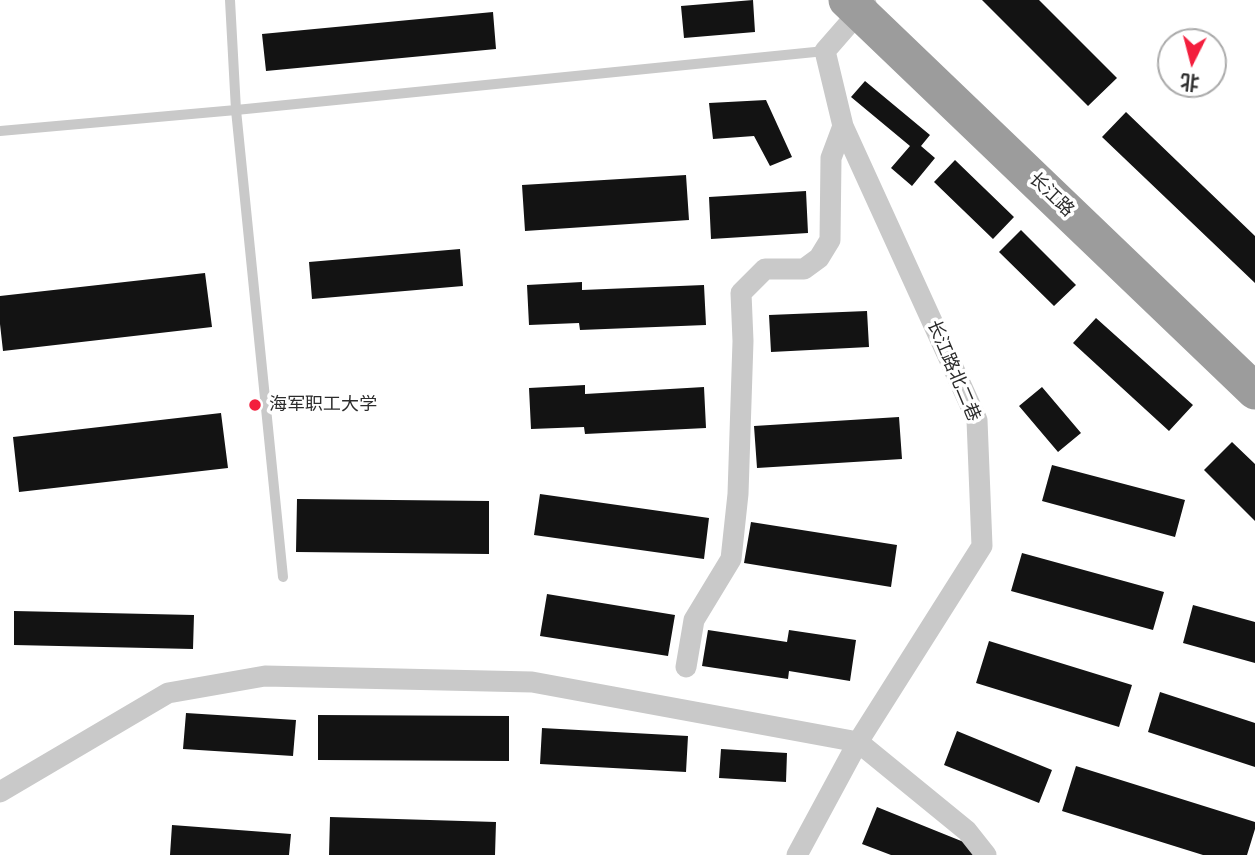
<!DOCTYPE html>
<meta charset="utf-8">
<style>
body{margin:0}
#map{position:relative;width:1255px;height:855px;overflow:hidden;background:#fff;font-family:Signika,"Noto Sans SC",sans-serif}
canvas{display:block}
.north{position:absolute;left:1157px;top:28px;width:70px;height:70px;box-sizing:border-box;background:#fff;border:2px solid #ababab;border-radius:50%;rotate:186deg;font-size:19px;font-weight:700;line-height:28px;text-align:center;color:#2c2c2c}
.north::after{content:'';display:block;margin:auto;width:24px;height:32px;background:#f31e3d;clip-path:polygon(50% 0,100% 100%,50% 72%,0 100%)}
</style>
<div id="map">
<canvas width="1255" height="855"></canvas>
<div class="north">北</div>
</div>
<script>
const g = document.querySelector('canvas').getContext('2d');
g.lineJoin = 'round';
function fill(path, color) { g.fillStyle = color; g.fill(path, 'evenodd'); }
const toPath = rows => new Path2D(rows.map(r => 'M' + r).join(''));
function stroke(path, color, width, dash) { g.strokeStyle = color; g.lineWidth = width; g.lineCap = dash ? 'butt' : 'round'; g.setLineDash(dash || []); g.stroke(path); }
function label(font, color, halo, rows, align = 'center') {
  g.font = font + ' Signika,"Noto Sans SC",sans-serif'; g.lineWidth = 7; g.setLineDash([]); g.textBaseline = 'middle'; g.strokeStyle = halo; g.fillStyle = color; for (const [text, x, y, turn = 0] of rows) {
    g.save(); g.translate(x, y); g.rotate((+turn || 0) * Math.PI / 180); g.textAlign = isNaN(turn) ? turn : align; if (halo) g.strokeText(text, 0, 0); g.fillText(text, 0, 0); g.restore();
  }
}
fill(toPath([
 [753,0,755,32,684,38,681,6],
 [982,0,1039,0,1117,78,1088,106],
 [493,12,496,49,266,71,262,34],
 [865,81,930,135,921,146,935,158,912,186,891,168,910,146,851,97],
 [766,100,792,157,770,166,754,136,713,139,709,103],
 [1126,112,1255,236,1255,283,1102,137],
 [955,160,1014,217,993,239,934,182],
 [686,175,689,220,525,231,522,185],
 [806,191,808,233,711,239,709,197],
 [1021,230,1076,285,1054,306,999,252],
 [460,249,463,286,312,299,309,262],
 [205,273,212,327,3,351,0,324,0,296],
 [582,282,582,290,704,285,706,325,580,330,579,323,529,325,527,285],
 [867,311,869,347,771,352,769,315],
 [1096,318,1193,405,1169,431,1073,343],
 [585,385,585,394,704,387,706,428,585,434,584,427,531,429,529,388],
 [1042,387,1081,433,1058,452,1019,406],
 [221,413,228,468,19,492,13,437],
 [899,417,902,459,757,468,754,426],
 [1232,442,1255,464,1255,521,1204,470],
 [1052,465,1185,500,1175,537,1042,501],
 [540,494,709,518,704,559,534,535],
 [297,499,489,501,489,554,296,552],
 [751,522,897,545,891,587,744,563],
 [1022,553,1164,592,1153,630,1011,591],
 [547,594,675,615,668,656,540,636],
 [1193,605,1255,622,1255,663,1183,643],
 [14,611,194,615,193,649,14,645],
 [708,630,787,642,789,630,856,640,850,681,789,671,788,679,702,666],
 [989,641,1132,685,1119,727,976,683],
 [1160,692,1255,723,1255,767,1148,732],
 [186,713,296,720,293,756,183,749],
 [318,715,509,716,509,761,318,760],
 [542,728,688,736,686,772,540,764],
 [957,731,1052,770,1039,803,944,765],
 [721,749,787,753,786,782,719,778],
 [1076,766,1255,822,1255,829,1247,855,1203,855,1062,811],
 [877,807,986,851,984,855,891,855,862,844],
 [330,817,496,822,495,855,329,855],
 [172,825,291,834,289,855,170,855]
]), '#131313');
stroke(toPath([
 [230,0,236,110,283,577],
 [0,131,236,110,825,51]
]), '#c9c9c9', 10);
stroke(toPath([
 [686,667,694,620,731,559,738,494,743,341,741,293,765,269,804,269,819,258,830,240,831,158,843,126],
 [0,792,168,693,265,676,532,682,858,742,967,831,986,855],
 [797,855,858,742,982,546,977,420,843,126,825,51,866,4]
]), '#c9c9c9', 21);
stroke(toPath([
 [847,0,1255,391]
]), '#9c9c9c', 37);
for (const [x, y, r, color] of [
 [255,405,7,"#f31e3d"]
]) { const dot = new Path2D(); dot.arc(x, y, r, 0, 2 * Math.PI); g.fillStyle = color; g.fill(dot); stroke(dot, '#fff', 2.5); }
label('18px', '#2c2c2c', '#fff', [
 ["长江路",1051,195,44],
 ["长江路北二巷",953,371,67]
]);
label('18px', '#2c2c2c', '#fff', [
 ["海军职工大学",269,405]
], 'left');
</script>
